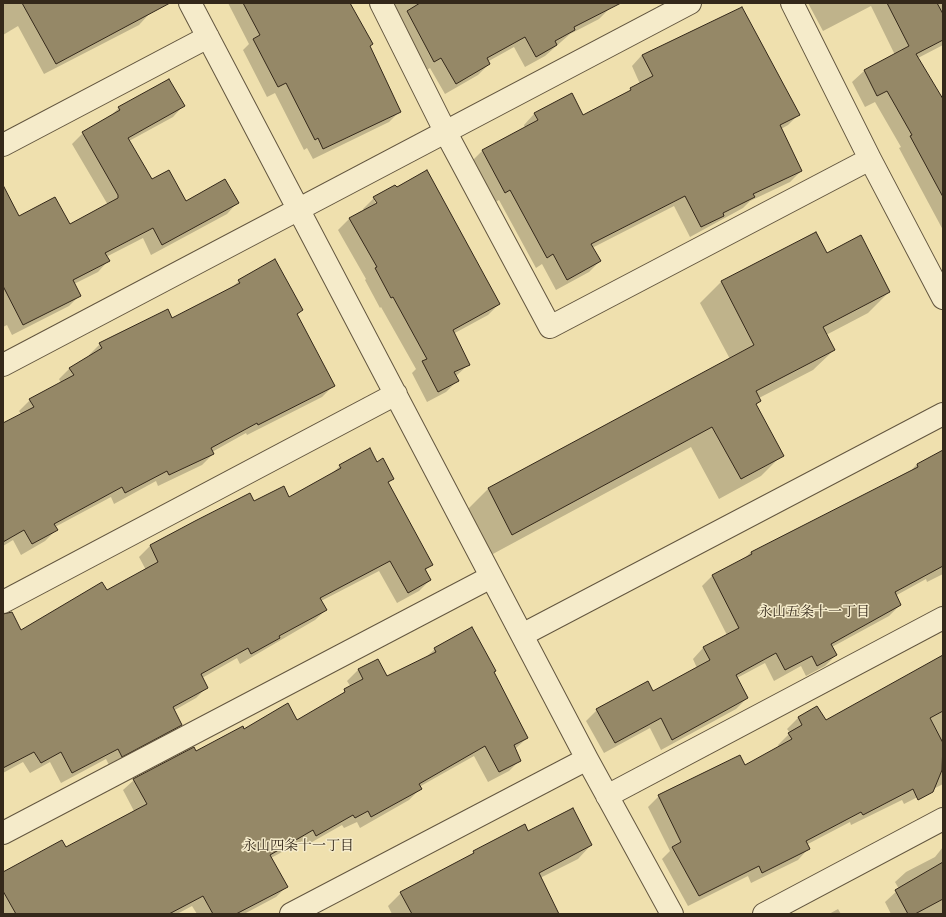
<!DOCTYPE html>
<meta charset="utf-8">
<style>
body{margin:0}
#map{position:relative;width:946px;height:917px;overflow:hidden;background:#efe0ae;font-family:Cardo,serif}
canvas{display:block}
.frame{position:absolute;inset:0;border:4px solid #34281a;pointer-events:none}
</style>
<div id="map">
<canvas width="946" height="917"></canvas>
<div class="frame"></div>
</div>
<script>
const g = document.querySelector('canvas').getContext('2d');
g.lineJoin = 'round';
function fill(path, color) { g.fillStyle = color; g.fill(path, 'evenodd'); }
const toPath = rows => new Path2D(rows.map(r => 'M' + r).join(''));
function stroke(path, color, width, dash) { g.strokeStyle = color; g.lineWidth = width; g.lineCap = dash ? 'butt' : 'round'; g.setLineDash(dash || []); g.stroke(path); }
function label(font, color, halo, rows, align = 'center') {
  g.font = font + ' Cardo,"Noto Serif JP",serif'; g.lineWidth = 3; g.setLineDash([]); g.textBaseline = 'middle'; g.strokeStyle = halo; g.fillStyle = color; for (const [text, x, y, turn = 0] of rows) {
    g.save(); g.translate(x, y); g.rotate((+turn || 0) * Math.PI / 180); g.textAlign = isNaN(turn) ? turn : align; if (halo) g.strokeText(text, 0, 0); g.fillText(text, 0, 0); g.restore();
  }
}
fill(toPath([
 [3,3,144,3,150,13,139,25,44,74,18,26,3,35],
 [228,3,349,3,400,111,389,122,313,159,307,148,304,150,275,93,267,97,243,50,249,44],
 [387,3,608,3,610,8,599,19,570,34,545,56,525,67,514,47,487,62,489,64,478,75,445,94,430,68,423,72],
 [808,3,943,3,943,45,918,58,943,101,943,230,899,148,901,147,875,102,865,107,852,82,864,71,895,55,871,6,823,31],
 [642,55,799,114,788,125,781,129,801,171,790,182,750,201,743,208,690,237,674,206,592,248,600,261,589,272,556,290,542,264,536,268,499,200,494,203,471,162,482,151,525,128,524,125,534,114,571,94,583,116,625,94,640,84,632,66],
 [183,106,173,117,129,141,152,180,185,202,237,203,227,214,151,255,143,238,106,257,108,261,98,272,74,284,80,295,69,306,12,335,7,325,3,327,3,187,19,218,69,225,108,205,72,144,83,133,109,117,119,108],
 [374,198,499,304,488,315,453,334,469,364,455,377,457,381,446,392,427,402,412,373,416,369,381,307,380,308,365,280,366,279,338,230,349,219,364,211,363,209],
 [374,200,376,200,378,208],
 [816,233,827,254,889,292,868,313,826,335,834,350,813,370,759,398,760,401,755,405,782,455,761,476,719,499,691,447,491,555,467,510,488,489,730,359,700,303,721,282],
 [239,281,302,310,296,316,333,386,322,397,247,435,246,433,212,452,213,454,202,465,158,486,156,481,114,504,111,497,55,527,56,530,45,541,21,555,13,540,3,546,3,424,21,414,19,411,30,400,61,383,59,379,70,368,90,357,89,355,100,344,172,319,231,288],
 [943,451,943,574,927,582,926,579,895,596,900,605,889,616,832,647,836,655,825,666,806,676,801,666,774,681,765,663,737,678,747,698,736,709,661,750,650,728,604,753,586,721,597,710,653,693,697,668,693,659,703,648,727,635,702,586,712,576,745,558,751,552,909,473,917,464],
 [377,463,393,478,388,484,431,564,425,571,430,580,419,591,397,603,379,571,321,601,326,610,315,620,240,664,237,658,202,678,207,687,196,698,173,711,181,725,170,736,110,767,106,759,61,783,50,762,30,773,23,762,3,773,3,625,20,631,106,592,146,570,139,557,150,546,250,495,254,502,289,498,329,476,340,466],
 [435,649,493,672,527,738,515,749,520,760,509,771,488,782,474,756,419,787,420,789,409,800,360,828,357,822,344,828,342,825,305,846,302,841,271,858,287,886,276,897,244,914,197,914,192,906,177,914,3,914,3,873,65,849,134,811,123,790,134,780,244,730,296,721,336,698,351,687,347,681,358,670,377,660,387,677,425,658],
 [943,657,943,784,904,804,902,800,851,825,850,822,806,845,808,849,798,860,751,883,748,876,688,906,662,859,670,851,648,807,659,796,744,766,779,747,778,745,790,733,787,729,798,718,817,707,825,722],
 [525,826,528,832,591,845,578,859,540,878,558,914,392,914,388,906,401,893],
 [943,847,943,914,891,914,885,902,899,889,895,882,906,872,935,857],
 [838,909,841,914,829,914]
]), '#0003');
const building = toPath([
 [22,3,170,3,56,64,22,3],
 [243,3,350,3,373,44,370,46,401,112,323,149,318,138,315,140,286,83,278,87,253,39,260,35,243,3],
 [420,3,621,3,574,27,575,30,555,41,557,45,536,57,525,37,487,58,490,64,456,84,441,58,434,62,407,11,420,3],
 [887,3,937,3,943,14,943,40,916,54,943,99,943,197,910,136,912,135,887,91,877,96,864,70,909,46,887,3],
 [742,7,800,115,780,125,802,171,753,194,755,197,723,213,724,216,701,227,685,196,591,244,601,261,567,280,553,254,547,258,510,190,505,193,482,150,538,120,534,113,572,93,583,115,631,90,630,88,653,76,642,55,742,7],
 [169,79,185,106,128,138,152,179,169,170,186,201,225,179,239,203,162,245,153,228,105,253,110,261,73,280,81,296,23,325,3,286,3,185,19,216,55,197,70,224,118,198,118,195,82,132,120,110,118,107,169,79],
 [427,170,500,304,453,330,470,365,454,372,459,381,438,392,422,361,427,359,393,297,391,298,375,268,377,267,349,218,377,203,373,197,395,185,397,187,427,170],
 [816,232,827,253,861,235,890,292,823,327,835,350,756,391,761,401,756,404,784,456,741,479,712,427,512,535,488,488,754,345,721,281,816,232],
 [275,259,303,310,297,314,335,386,258,425,257,423,211,448,214,454,169,475,167,471,125,493,122,487,54,524,58,530,32,544,24,530,3,542,3,423,34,407,29,399,74,375,69,368,102,348,99,343,168,309,172,318,240,283,238,280,275,259],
 [370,448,377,462,383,458,394,479,388,482,433,565,425,569,431,580,408,593,390,561,320,598,327,610,279,636,280,638,251,654,248,648,201,674,208,688,173,707,182,725,122,757,118,749,72,773,61,752,41,763,34,752,3,768,3,614,12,612,21,630,102,582,107,590,158,562,150,545,195,521,250,493,254,501,284,486,289,497,341,468,339,465,370,448],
 [943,450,943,566,895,592,901,605,831,644,837,655,817,666,812,656,785,670,776,653,736,675,748,698,672,740,661,718,615,743,596,709,648,681,653,691,710,660,703,647,739,628,712,575,752,554,751,552,918,467,917,464,943,450],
 [472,627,496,671,494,672,528,738,514,745,521,761,499,772,485,746,419,784,422,789,371,817,368,811,355,818,353,815,316,836,313,830,270,855,288,887,236,914,213,914,203,896,169,914,16,914,3,891,3,872,62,840,66,847,147,804,133,779,194,747,196,751,243,726,244,729,288,703,297,720,345,692,344,689,363,679,358,669,378,659,387,676,436,652,434,648,472,627],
 [943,655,943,711,930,718,943,743,942,770,933,792,918,800,913,789,863,815,861,812,806,841,810,849,762,873,759,866,699,896,672,847,681,842,658,795,740,755,745,765,792,739,788,733,802,725,798,717,817,706,826,720,943,655],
 [573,808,592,845,539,873,559,914,412,914,400,892,474,853,473,851,525,824,528,831,573,808],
 [943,862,943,899,915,914,908,914,895,890,943,862]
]);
fill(building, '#958867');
stroke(building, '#34281a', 1);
const minor = toPath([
 [190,3,587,759,672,914],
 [381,3,445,131,550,327,870,159],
 [792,3,870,159,943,298],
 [3,145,208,37],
 [3,365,690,3],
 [3,602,396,394],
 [522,635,943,414],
 [607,796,943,618],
 [3,833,491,577],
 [291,914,587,759],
 [764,914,943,819]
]);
stroke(minor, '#63563f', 24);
stroke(minor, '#f5ebca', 22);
label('14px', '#34281a', '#f5ebca', [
 ["永山五条十一丁目",814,613],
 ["永山四条十一丁目",298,847]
]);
</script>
